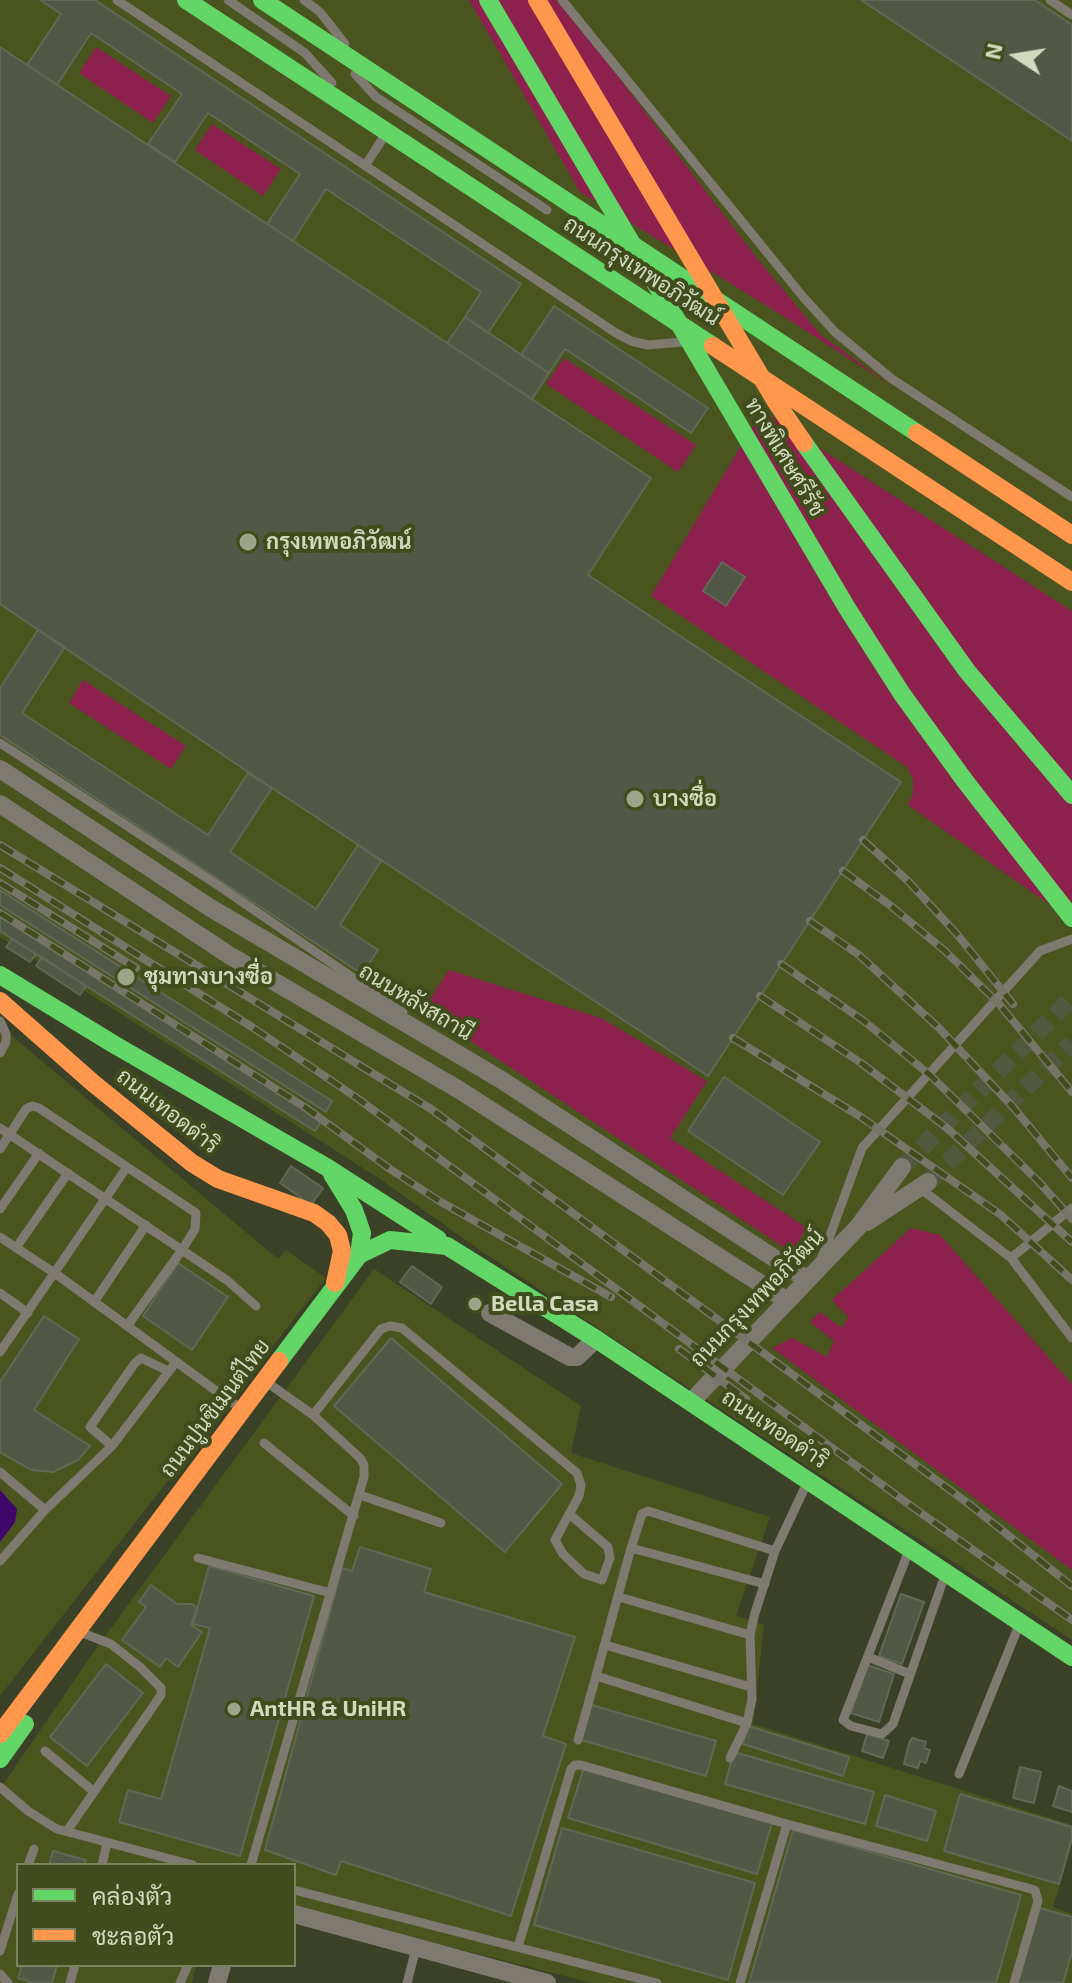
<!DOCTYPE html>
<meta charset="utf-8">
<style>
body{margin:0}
#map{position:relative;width:1072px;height:1983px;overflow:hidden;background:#3b4127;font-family:"Exo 2",Sarabun,sans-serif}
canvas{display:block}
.legend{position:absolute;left:16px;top:1863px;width:280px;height:104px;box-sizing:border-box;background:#414c1c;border:2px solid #7b845d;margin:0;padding:10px 14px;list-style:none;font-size:24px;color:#d1d9bf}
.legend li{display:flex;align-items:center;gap:16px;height:40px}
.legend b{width:40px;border:2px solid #7b845d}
.north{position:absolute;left:976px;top:16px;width:80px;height:80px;-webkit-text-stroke:6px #414c1c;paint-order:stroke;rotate:282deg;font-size:22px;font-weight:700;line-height:32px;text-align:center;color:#d1d9bf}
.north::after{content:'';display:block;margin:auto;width:28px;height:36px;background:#d1d9bf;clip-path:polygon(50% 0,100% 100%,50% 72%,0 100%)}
</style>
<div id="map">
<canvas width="1072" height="1983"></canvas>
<ul class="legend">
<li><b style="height:10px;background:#63d668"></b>คล่องตัว</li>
<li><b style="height:10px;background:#ff974d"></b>ชะลอตัว</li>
</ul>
<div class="north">N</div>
</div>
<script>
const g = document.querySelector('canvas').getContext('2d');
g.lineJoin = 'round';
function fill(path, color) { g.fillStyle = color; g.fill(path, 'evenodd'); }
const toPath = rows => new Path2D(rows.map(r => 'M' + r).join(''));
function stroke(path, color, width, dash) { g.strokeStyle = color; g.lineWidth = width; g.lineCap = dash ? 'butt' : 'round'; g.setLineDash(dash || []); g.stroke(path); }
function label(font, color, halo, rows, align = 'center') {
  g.font = font + ' "Exo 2",Sarabun,sans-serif'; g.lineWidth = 8; g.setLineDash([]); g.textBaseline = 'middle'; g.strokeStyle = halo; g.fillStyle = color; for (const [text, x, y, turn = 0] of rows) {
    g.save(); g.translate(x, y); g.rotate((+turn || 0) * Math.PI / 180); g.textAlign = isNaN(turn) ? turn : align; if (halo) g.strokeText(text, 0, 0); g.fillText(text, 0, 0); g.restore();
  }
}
fill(toPath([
 [0,0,1072,0,1072,1640,481,1251,377,1177,0,937],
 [0,1026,278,1259,286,1250,326,1278,0,1696],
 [374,1269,581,1406,571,1453,770,1517,736,1616,764,1625,753,1724,1072,1825,1072,1844,1053,1907,1072,1914,1072,1983,592,1983,294,1907,294,1865,18,1865,18,1965,196,1965,192,1983,0,1983,0,1789,97,1647]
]), '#49541f');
fill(toPath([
 [469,0,556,0,606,61,760,262,821,335,890,385,767,306,580,192],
 [96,47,171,96,153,123,79,73],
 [212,124,281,169,263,196,195,150],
 [564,358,696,445,678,472,546,384],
 [762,411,1072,611,1072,908,1059,911,908,805,913,793,913,779,907,767,651,596],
 [83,680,186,746,171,769,69,703],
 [449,970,601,1018,707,1081,670,1138,807,1228,791,1252,423,1010],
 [911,1228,940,1235,1072,1384,1072,1570,772,1348,792,1338,827,1357,834,1341,810,1322,820,1312,842,1328,848,1317,832,1300]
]), '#8c214d');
fill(toPath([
 [0,1490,17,1509,15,1522,0,1542]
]), '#3f066c');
const building = toPath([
 [40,0,95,0,521,284,488,333,465,317,481,292,326,189,293,241,267,224,300,174,208,113,175,162,148,144,182,94,91,33,57,85,27,65,61,14,40,0],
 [861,0,1035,0,1072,25,1072,141,861,0],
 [0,47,651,478,588,575,901,782,708,1076,260,780,0,604,0,47],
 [554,306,708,408,691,433,565,349,549,373,521,355,554,306],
 [465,317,549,373,532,399,447,343,465,317],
 [722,562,745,577,726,606,703,591,722,562],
 [38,630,65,647,22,713,208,835,248,773,272,788,230,852,316,909,358,845,381,861,340,925,378,950,362,974,0,735,0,688,38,630],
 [0,890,332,1101,326,1112,0,905,0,890],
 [0,916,322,1120,315,1131,294,1118,0,931,0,916],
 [12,939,36,954,30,962,6,947,12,939],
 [42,957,86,986,80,995,36,966,42,957],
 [724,1077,820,1142,783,1195,688,1131,724,1077],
 [291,1166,323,1188,311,1205,280,1183,291,1166],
 [178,1263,228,1297,192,1350,143,1316,178,1263],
 [412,1266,442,1287,431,1304,400,1282,412,1266],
 [44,1316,79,1339,34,1410,90,1446,78,1460,53,1472,31,1470,0,1452,0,1382,44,1316],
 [391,1338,562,1484,505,1552,334,1406,391,1338],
 [360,1547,431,1569,424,1592,575,1637,543,1736,566,1744,511,1916,341,1861,336,1875,265,1850,342,1568,352,1571,360,1547],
 [209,1566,314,1596,240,1856,119,1822,128,1790,161,1799,210,1628,193,1624,209,1566],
 [151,1585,177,1604,192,1604,197,1608,191,1625,202,1632,178,1667,166,1658,160,1667,122,1640,146,1607,139,1602,151,1585],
 [901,1594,924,1602,902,1664,879,1656,901,1594],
 [106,1664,143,1693,87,1766,50,1737,106,1664],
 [867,1665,894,1674,879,1722,851,1713,867,1665],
 [588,1704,716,1741,706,1776,578,1739,588,1704],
 [748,1726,849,1757,843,1776,743,1744,748,1726],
 [867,1734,889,1741,883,1758,862,1751,867,1734],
 [912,1738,926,1742,924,1748,930,1750,926,1763,920,1761,918,1768,904,1764,909,1743,912,1738],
 [734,1752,874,1792,865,1824,725,1784,734,1752],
 [584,1767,772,1823,757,1874,568,1818,584,1767],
 [1020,1767,1041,1772,1034,1803,1013,1798,1020,1767],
 [1059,1786,1072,1791,1072,1812,1053,1806,1059,1786],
 [960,1794,1072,1827,1072,1838,1059,1884,944,1851,960,1794],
 [885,1795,936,1811,927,1841,876,1826,885,1795],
 [562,1828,755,1883,728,1980,534,1925,562,1828],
 [793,1830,1021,1895,996,1983,749,1983,793,1830],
 [53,1851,86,1860,85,1865,49,1865,53,1851],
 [1036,1907,1072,1917,1072,1952,1063,1983,1014,1983,1036,1907],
 [22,1965,57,1965,52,1983,34,1983,18,1978,22,1965]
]);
fill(building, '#515946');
stroke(building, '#606955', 2);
stroke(toPath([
 [902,1167,1072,998],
 [928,1182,1072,1043]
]), '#52583e', 18, [18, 9]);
stroke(toPath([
 [117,0,616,333,631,341,648,345,682,342],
 [228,0,305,53,332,83],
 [304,0,320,12,345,44],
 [562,0,804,298,835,332,892,379,1072,497],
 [1050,0,1072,15],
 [355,74,376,97,547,210],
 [365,166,385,135],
 [0,743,219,886,403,1012],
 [0,1021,6,1034,6,1042,0,1053],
 [0,1128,228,1281,256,1306],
 [0,1149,26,1109,32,1106,39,1108,196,1213,195,1229,182,1250,127,1326],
 [921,1189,1011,1258,1072,1338],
 [0,1209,39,1153],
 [0,1237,56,1274,241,1409],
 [16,1248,68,1173],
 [1011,1258,1072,1208],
 [821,1260,862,1148,1040,951,1072,939],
 [0,1293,28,1313],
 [94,1302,146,1225],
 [0,1352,127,1167],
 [313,1415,381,1329,390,1326,402,1328,577,1473,581,1485,579,1496,555,1540,563,1554,584,1574,602,1580,610,1558,608,1547,569,1514],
 [264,1443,354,1516],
 [112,1446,90,1427,135,1363,141,1358,168,1371],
 [0,1472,45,1510],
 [360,1495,441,1523],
 [631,1548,765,1584],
 [908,1553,843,1720,851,1726,882,1734,893,1724,945,1575],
 [198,1558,331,1593],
 [0,1561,45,1510,112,1446,176,1362],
 [619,1597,750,1635],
 [605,1645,751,1687],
 [868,1657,910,1674],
 [747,1723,596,1676,631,1548,642,1514,648,1511,775,1551],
 [578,1740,596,1676],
 [45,1751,93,1791],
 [730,1758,747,1723,752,1699,750,1635,755,1613,775,1551,807,1483],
 [959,1774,1019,1625],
 [0,1787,28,1811,57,1829,193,1865],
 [67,1831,161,1695,161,1688,140,1667,111,1644,85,1634],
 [28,1865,34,1849],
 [102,1865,107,1843],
 [251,1865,364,1477,364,1465,360,1458,313,1415,268,1383],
 [294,1890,657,1983],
 [518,1947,571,1769,575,1765,581,1765,787,1824,1035,1890,1038,1901,1014,1983],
 [0,1951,18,1894],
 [0,1974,8,1983],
 [70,1983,75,1965],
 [180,1983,188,1965],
 [407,1983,416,1948],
 [740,1983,787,1824]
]), '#7f7a71', 9);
stroke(toPath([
 [0,769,209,907,500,1079,806,1279],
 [0,804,229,955,461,1091,786,1300],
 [867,1222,928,1182],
 [490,1313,570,1357,577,1357,596,1339],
 [691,1402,858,1227,902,1167],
 [294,1914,547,1983],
 [217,1983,222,1965]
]), '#7f7a71', 18);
stroke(toPath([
 [186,0,713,346],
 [262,0,917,433],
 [0,975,115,1045,328,1168,438,1239],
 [332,1174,354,1210,362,1233,359,1255],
 [279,1361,359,1255,390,1240,447,1246,596,1339,1072,1657],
 [0,1759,25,1724]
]), '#63d668', 18);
stroke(toPath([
 [713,346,1072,582],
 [917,433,1072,535],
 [0,1001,93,1083,192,1163,218,1179,314,1213,328,1223,338,1235,342,1251,335,1283],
 [0,1734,279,1361]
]), '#ff974d', 18);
const rail = toPath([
 [863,840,908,881,956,933,1013,1004],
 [0,845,431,1109,969,1504,1072,1586],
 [0,868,252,1027,357,1098,911,1506,1072,1620],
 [843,871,891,906,945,951,999,1004,1072,1092],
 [0,883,136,968],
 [0,913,306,1108,390,1169,441,1202,611,1297],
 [810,921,859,955,939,1028,1013,1107,1072,1178],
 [781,964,864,1021,930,1075,1039,1182,1072,1219],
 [760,996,861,1063,947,1128,1072,1242],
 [733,1038,861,1117,1001,1215,1072,1280],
 [679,1349,746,1399]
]);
stroke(rail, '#767568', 8);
stroke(rail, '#414c1c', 5, [15]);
stroke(toPath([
 [488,0,847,608,902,694,965,781,1072,918],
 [804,443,967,671,1072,795]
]), '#63d668', 18);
stroke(toPath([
 [537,0,776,402,804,443]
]), '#ff974d', 18);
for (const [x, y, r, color] of [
 [248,542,10,"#9ca48a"],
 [635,799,10,"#9ca48a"],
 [126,977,10,"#9ca48a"],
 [475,1304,8,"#9ca48a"],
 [234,1709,8,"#9ca48a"]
]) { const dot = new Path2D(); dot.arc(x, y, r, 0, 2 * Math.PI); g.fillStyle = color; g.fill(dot); stroke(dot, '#414c1c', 3); }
label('22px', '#d1d9bf', '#414c1c', [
 ["ถนนกรุงเทพอภิวัฒน์",642,271,33],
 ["ทางพิเศษศรีรัช",785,457,59],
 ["ถนนหลังสถานี",416,1002,31],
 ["ถนนเทอดดำริ",168,1111,38],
 ["ถนนกรุงเทพอภิวัฒน์",757,1298,-46],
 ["ถนนปูนซิเมนต์ไทย",215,1408,-53],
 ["ถนนเทอดดำริ",775,1429,34]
]);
label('bold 22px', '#d1d9bf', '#414c1c', [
 ["กรุงเทพอภิวัฒน์",266,542],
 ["บางซื่อ",653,799],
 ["ชุมทางบางซื่อ",144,977],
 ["Bella Casa",491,1304],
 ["AntHR & UniHR",250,1709]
], 'left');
</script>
